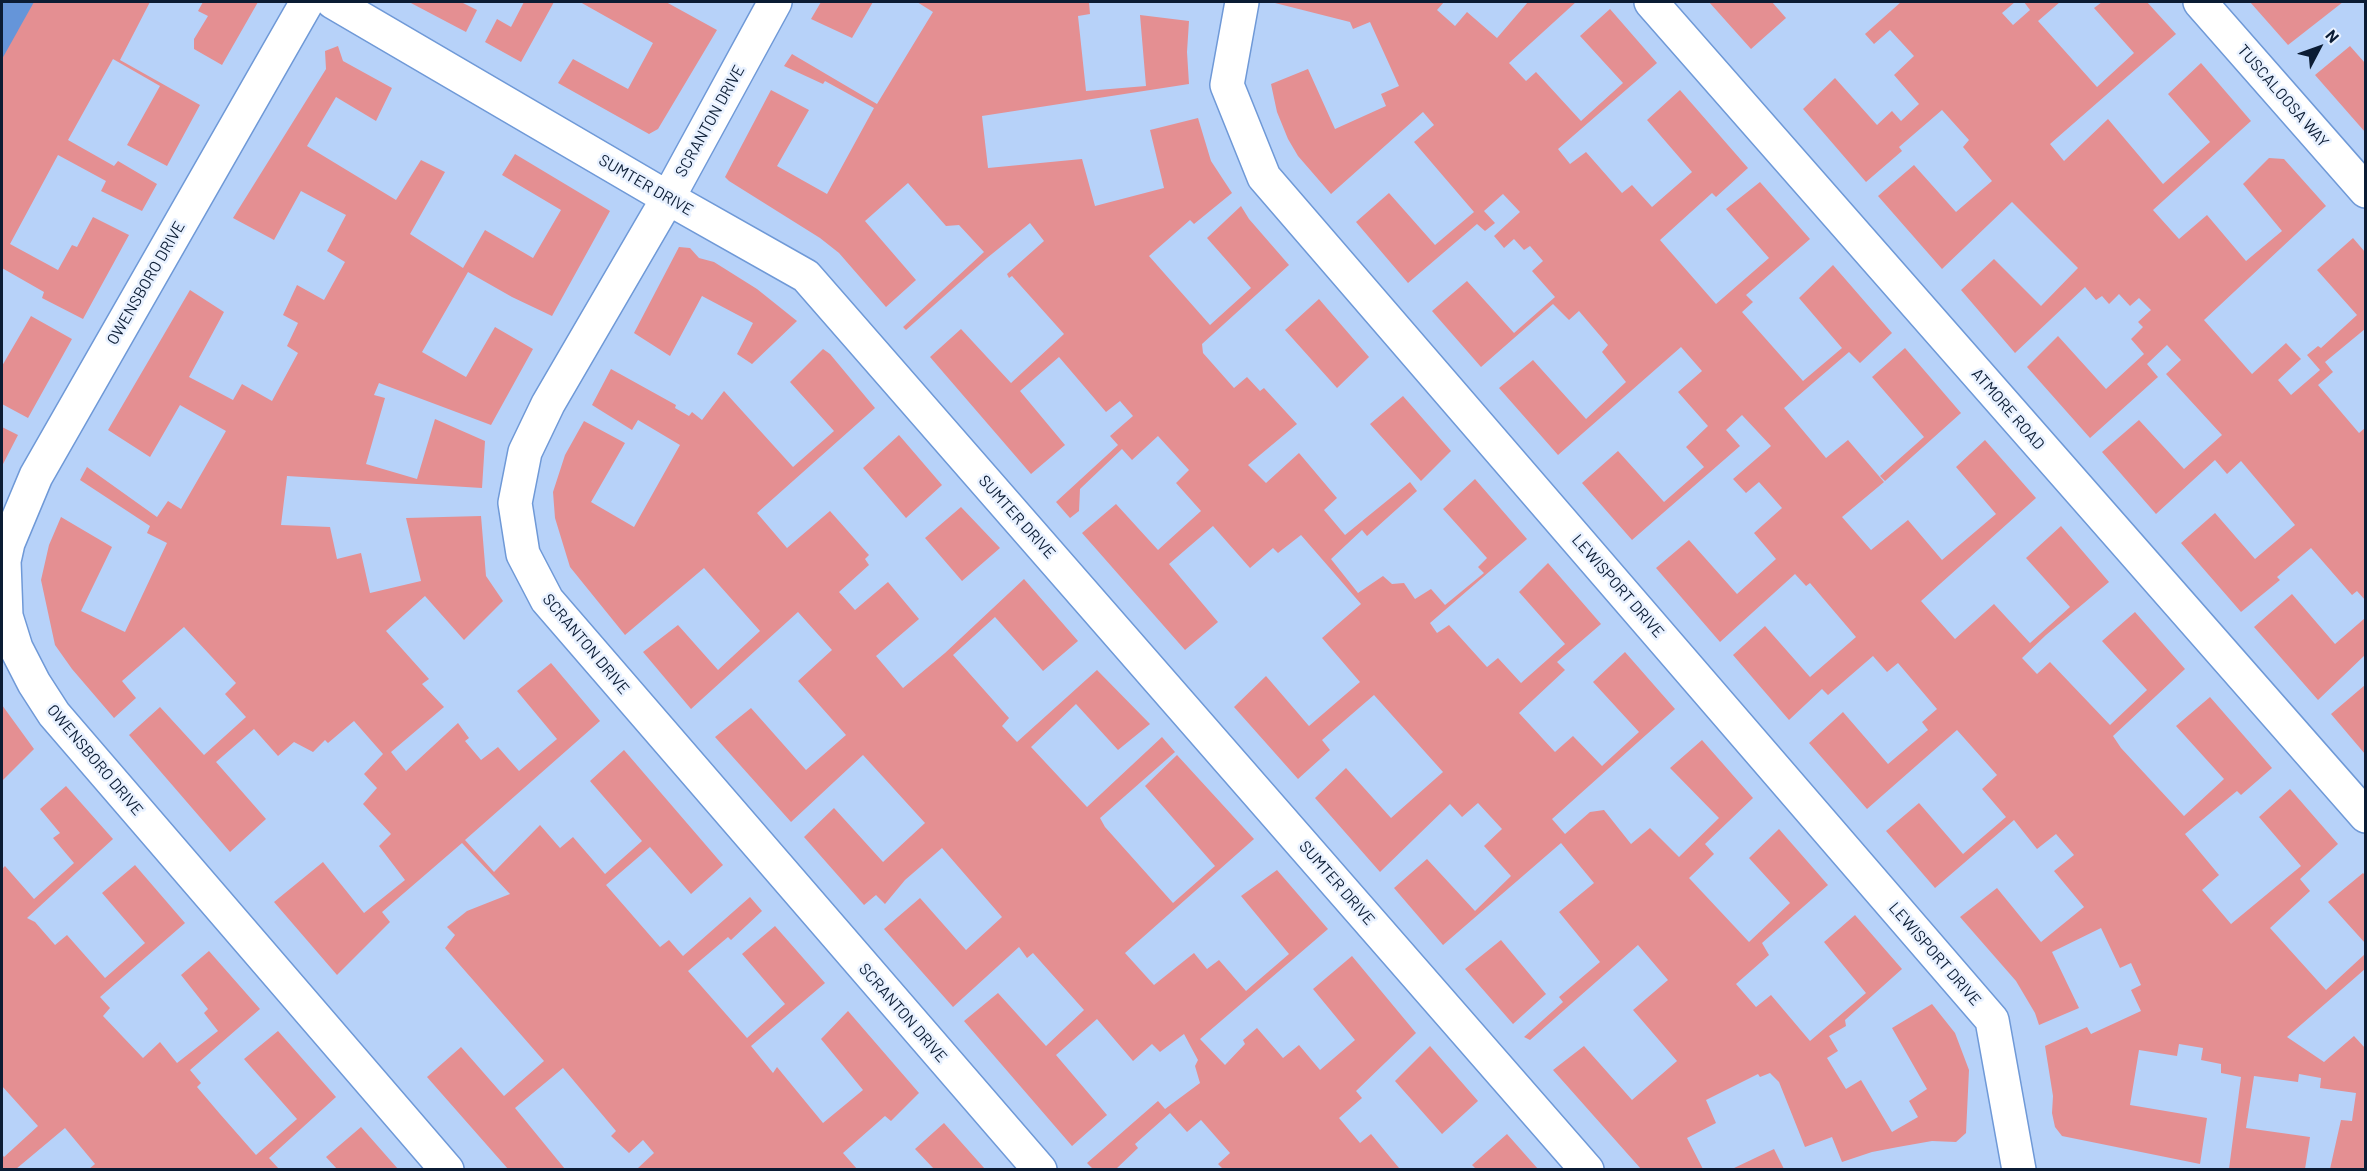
<!DOCTYPE html>
<style>
body{margin:0}
#map{position:relative;width:2367px;height:1171px;overflow:hidden;background:#b7d2f9;font-family:Barlow,sans-serif}
canvas{display:block}
.frame{position:absolute;inset:0;border:3px solid #0b1c34;pointer-events:none}
.north{position:absolute;left:2289px;top:18px;width:60px;height:60px;-webkit-text-stroke:4px #e8f1ff;paint-order:stroke;rotate:49deg;font-size:16px;font-weight:700;line-height:24px;text-align:center;color:#0b1c34}
.north::after{content:'';display:block;margin:auto;width:21px;height:27px;background:#0b1c34;clip-path:polygon(50% 0,100% 100%,50% 72%,0 100%)}
</style>
<div id="map">
<canvas width="2367" height="1171"></canvas>
<div class="frame"></div>
<div class="north">N</div>
</div>
<script>
const g = document.querySelector('canvas').getContext('2d');
g.lineJoin = 'round';
function fill(path, color) { g.fillStyle = color; g.fill(path, 'evenodd'); }
const toPath = rows => new Path2D(rows.map(r => 'M' + r).join(''));
function stroke(path, color, width, dash) { g.strokeStyle = color; g.lineWidth = width; g.lineCap = dash ? 'butt' : 'round'; g.setLineDash(dash || []); g.stroke(path); }
function label(font, color, halo, rows, align = 'center') {
  g.font = font + ' Barlow,sans-serif'; g.lineWidth = 5; g.setLineDash([]); g.textBaseline = 'middle'; g.strokeStyle = halo; g.fillStyle = color; for (const [text, x, y, turn = 0] of rows) {
    g.save(); g.translate(x, y); g.rotate((+turn || 0) * Math.PI / 180); g.textAlign = isNaN(turn) ? turn : align; if (halo) g.strokeText(text, 0, 0); g.fillText(text, 0, 0); g.restore();
  }
}
fill(toPath([
 [2,2,150,2,120,60,200,105,167,166,127,145,160,86,113,59,68,140,114,166,118,161,157,184,142,211,101,191,106,181,58,155,10,244,58,270,72,245,77,247,93,217,129,235,83,319,42,298,44,292,2,268],
 [203,2,258,2,222,65,194,49,194,39,208,16,198,11],
 [409,2,461,2,477,10,466,32],
 [524,2,554,2,521,62,485,42,497,19,511,27],
 [580,2,666,2,717,30,658,129,649,134,558,83,573,59,628,89,653,43],
 [821,2,873,2,852,38,811,19],
 [917,2,1089,2,1090,14,1078,16,1086,91,1146,86,1140,15,1189,21,1187,52,1189,84,982,116,988,168,1082,159,1095,206,1164,188,1150,130,1198,118,1211,161,1232,193,1194,224,1190,220,1149,256,1210,325,1251,288,1207,238,1241,206,1249,219,1289,265,1202,344,1203,353,1234,388,1247,377,1260,391,1264,388,1297,424,1248,465,1266,483,1299,453,1337,498,1324,510,1345,535,1410,482,1417,491,1367,536,1362,530,1331,559,1358,593,1383,576,1392,584,1404,583,1415,599,1431,589,1445,605,1484,573,1478,567,1487,558,1443,509,1475,479,1527,539,1430,623,1437,633,1449,625,1487,667,1498,658,1521,683,1565,644,1519,592,1548,563,1601,624,1557,662,1565,670,1519,713,1555,752,1573,736,1602,766,1639,732,1593,682,1625,652,1675,709,1552,819,1565,834,1590,812,1604,810,1631,844,1650,828,1679,857,1719,818,1670,768,1702,740,1753,798,1705,844,1714,854,1689,878,1749,942,1790,903,1749,858,1779,829,1828,885,1762,943,1769,955,1736,984,1756,1007,1771,995,1810,1041,1866,993,1824,942,1855,915,1902,969,1845,1020,1846,1026,1829,1036,1838,1051,1827,1058,1846,1089,1861,1080,1892,1132,1918,1117,1909,1101,1927,1089,1892,1028,1932,1004,1955,1033,1969,1070,1966,1133,1956,1142,1932,1141,1898,1147,1872,1152,1842,1162,1832,1137,1805,1147,1779,1082,1770,1073,1760,1077,1758,1074,1706,1100,1716,1123,1687,1138,1703,1169,1641,1169,1553,1070,1584,1046,1632,1100,1677,1061,1633,1010,1668,980,1638,945,1530,1040,1524,1037,1563,1002,1559,997,1600,962,1559,912,1594,883,1561,843,1443,945,1394,888,1427,859,1475,911,1511,876,1484,846,1502,829,1478,803,1462,817,1450,804,1380,872,1315,798,1346,768,1391,818,1443,772,1374,695,1322,740,1330,750,1298,779,1234,707,1266,676,1309,726,1360,682,1322,638,1361,604,1301,535,1278,553,1273,548,1250,568,1213,526,1169,564,1218,622,1185,650,1082,533,1116,504,1158,550,1201,511,1176,483,1189,470,1158,436,1132,460,1122,449,1080,489,1079,511,1070,518,1056,502,1118,445,1110,436,1133,416,1120,401,1106,412,1059,357,1020,391,1065,445,1031,474,930,357,961,329,1011,383,1064,334,1012,276,1009,278,1007,274,1044,241,1030,223,987,258,906,330,903,327,984,252,959,225,946,226,908,183,865,221,916,280,886,307,839,253,820,238,729,181,725,177,771,90,809,110,777,166,827,194,874,108,825,81,823,84,784,66,792,54,877,104,933,12],
 [1271,2,1444,2,1437,10,1455,26,1467,12,1497,38,1528,2,1576,2,1509,63,1526,81,1536,72,1581,121,1623,83,1580,36,1610,9,1657,63,1558,149,1570,164,1586,152,1622,193,1632,185,1652,207,1692,172,1647,120,1680,90,1748,168,1716,197,1712,193,1660,240,1716,304,1769,258,1726,209,1760,182,1810,239,1746,295,1753,302,1742,312,1803,381,1842,348,1799,298,1833,265,1892,333,1860,363,1849,352,1784,408,1826,458,1848,440,1884,482,1842,517,1871,550,1908,520,1942,560,1996,514,1956,467,1985,440,2036,498,1921,601,1955,639,1994,604,2030,643,2070,607,2026,558,2061,526,2109,582,2046,635,2022,658,2037,674,2050,662,2110,725,2147,690,2102,641,2135,612,2185,669,2113,736,2121,748,2184,816,2224,779,2176,726,2210,697,2272,768,2241,795,2237,791,2185,834,2219,875,2202,890,2231,924,2301,866,2259,817,2290,789,2338,844,2300,879,2310,891,2270,928,2326,990,2365,954,2365,969,2287,1037,2324,1062,2354,1036,2365,1048,2365,1169,2330,1169,2341,1120,2352,1121,2356,1093,2320,1088,2321,1078,2299,1074,2298,1082,2254,1076,2246,1128,2310,1137,2305,1169,2229,1169,2241,1077,2221,1073,2221,1064,2201,1060,2203,1048,2179,1044,2177,1056,2139,1050,2130,1105,2207,1118,2200,1164,2062,1136,2055,1127,2052,1113,2053,1096,2045,1046,2087,1027,2091,1034,2141,1011,2131,990,2141,985,2131,963,2120,968,2101,928,2052,952,2079,1008,2039,1025,2035,1013,2016,981,1960,917,1997,888,2041,942,2084,907,2054,871,2074,855,2056,834,2037,849,2014,820,1935,888,1886,831,1919,803,1963,854,2006,817,1982,789,1997,775,1957,730,1867,809,1809,743,1843,712,1888,764,1928,730,1922,722,1937,709,1898,663,1887,672,1873,656,1828,695,1822,689,1789,720,1733,655,1765,626,1810,677,1856,637,1810,583,1806,586,1795,574,1720,642,1656,568,1689,540,1737,594,1776,559,1754,533,1782,508,1759,482,1746,493,1733,479,1771,446,1742,415,1726,430,1740,446,1632,540,1582,483,1618,451,1664,502,1704,467,1686,447,1708,426,1678,392,1702,371,1681,347,1558,455,1499,388,1533,360,1586,419,1626,382,1602,352,1608,345,1579,311,1569,320,1553,304,1481,367,1432,311,1467,281,1514,333,1555,297,1532,271,1543,261,1530,246,1524,250,1514,239,1504,248,1494,236,1520,212,1503,194,1484,211,1495,223,1485,231,1477,224,1408,283,1356,222,1389,193,1435,245,1474,212,1414,142,1434,125,1423,112,1331,194,1298,156,1288,139,1277,112,1271,84,1308,69,1335,129,1386,106,1381,94,1399,86,1370,22,1353,29,1350,22],
 [1709,2,1772,2,1786,18,1751,49],
 [1901,2,2015,2,2002,13,2013,25,2030,10,2024,2,2060,2,2038,21,2097,87,2134,53,2094,8,2102,2,2147,2,2176,34,2050,144,2064,161,2108,119,2163,184,2210,142,2168,94,2201,63,2251,121,2153,210,2179,239,2207,215,2246,261,2282,231,2243,184,2269,158,2284,159,2326,206,2204,320,2252,374,2286,343,2301,359,2278,380,2291,395,2320,370,2307,355,2318,346,2321,348,2357,315,2317,270,2353,238,2365,252,2365,329,2325,362,2333,372,2318,385,2359,433,2365,428,2365,600,2357,591,2352,595,2311,548,2277,577,2280,580,2241,612,2181,543,2215,513,2255,559,2295,525,2241,461,2227,474,2215,460,2156,514,2102,452,2139,420,2184,469,2222,435,2166,374,2181,360,2167,345,2147,364,2158,377,2090,438,2027,367,2058,336,2106,389,2144,354,2131,339,2143,327,2138,322,2151,310,2139,298,2130,306,2119,294,2109,304,2102,296,2096,300,2085,287,2015,353,1961,290,1994,259,2041,306,2078,268,2012,202,1942,269,1878,196,1914,165,1956,212,1992,181,1963,147,1969,140,1942,110,1899,147,1902,151,1866,182,1803,109,1835,78,1877,125,1892,111,1901,121,1919,104,1894,75,1914,56,1890,30,1874,44,1865,34],
 [2250,2,2343,2,2288,45],
 [338,46,343,61,392,88,376,121,336,97,307,146,396,200,421,160,445,172,410,234,463,268,485,230,533,258,561,210,502,175,515,154,610,211,552,316,512,297,468,272,422,352,466,377,495,327,533,349,491,425,379,383,374,395,385,398,366,464,417,479,435,419,485,441,482,488,287,476,281,525,330,527,337,559,361,553,370,593,421,581,406,518,481,516,486,576,503,601,464,640,425,596,386,631,429,679,422,684,444,707,391,752,406,771,458,723,469,738,465,741,481,760,498,747,519,771,557,739,517,691,551,663,600,721,465,840,494,872,540,825,560,848,573,837,605,874,642,841,590,781,624,750,723,865,691,894,650,847,606,885,660,947,669,940,683,956,750,897,762,911,731,940,728,937,688,971,747,1038,785,1004,742,954,775,926,825,983,751,1046,773,1073,777,1067,823,1123,863,1090,821,1039,848,1011,919,1093,891,1121,885,1116,843,1153,857,1169,637,1169,654,1153,643,1140,629,1153,611,1136,616,1131,563,1068,515,1108,565,1169,508,1169,427,1077,461,1047,504,1096,544,1061,445,948,455,935,447,927,467,911,510,894,462,843,382,912,390,922,337,975,274,902,323,862,364,913,405,880,379,846,391,834,363,804,377,788,364,774,383,754,354,721,328,743,325,740,313,752,294,742,278,756,254,729,216,762,266,819,230,852,129,735,160,707,204,755,246,717,225,694,236,683,184,627,122,681,136,698,114,718,72,669,55,645,41,580,49,545,61,517,112,547,81,611,125,632,167,543,147,533,150,526,80,480,87,467,157,517,168,501,181,509,226,431,180,405,150,457,108,430,190,290,224,312,189,377,233,400,242,384,272,401,298,353,287,346,298,323,283,315,297,285,324,300,345,262,327,251,346,215,301,191,274,240,233,218,326,69,325,51],
 [2350,46,2365,63,2365,132,2315,75],
 [679,247,690,248,699,258,714,262,757,289,797,321,752,364,737,354,753,323,702,296,670,356,634,333],
 [1319,299,1369,357,1337,388,1285,330],
 [31,316,72,339,28,418,2,404,2,366],
 [1905,348,1961,413,1885,481,1880,476,1924,437,1872,377],
 [823,349,830,354,875,408,757,513,787,548,830,511,869,555,865,559,869,565,839,592,855,610,888,582,919,619,876,656,903,688,945,653,1024,579,1078,641,1043,671,995,617,953,655,1009,718,1002,726,1017,742,1097,670,1150,724,1118,750,1076,704,1031,747,1087,807,1162,737,1175,752,1100,818,1105,827,1173,903,1215,866,1145,786,1177,755,1254,839,1125,953,1154,985,1194,953,1207,969,1219,960,1246,991,1289,954,1241,896,1277,870,1328,929,1200,1039,1225,1065,1245,1044,1243,1040,1257,1028,1283,1058,1299,1045,1320,1070,1355,1040,1313,989,1352,956,1416,1033,1356,1091,1362,1098,1339,1118,1360,1143,1371,1134,1399,1168,1398,1169,1223,1169,1218,1164,1230,1153,1201,1120,1187,1132,1170,1113,1135,1144,1138,1148,1116,1169,1093,1169,1087,1163,1158,1101,1165,1109,1200,1083,1195,1066,1198,1060,1184,1034,1160,1052,1152,1044,1133,1061,1097,1019,1056,1055,1107,1115,1072,1146,964,1021,998,993,1046,1046,1084,1010,1033,953,1027,958,1019,947,953,1007,884,929,920,898,966,950,1002,917,942,848,905,880,885,904,876,895,864,905,804,837,834,808,883,862,925,823,863,755,791,822,715,737,751,708,806,770,846,735,798,681,832,650,798,612,691,709,643,652,678,625,718,670,760,631,704,568,625,635,570,567,555,518,553,492,565,455,584,421,625,443,591,502,634,527,680,445,638,420,632,430,592,405,611,369,676,405,675,408,689,416,692,412,702,420,724,391,793,467,834,431,790,382],
 [1403,396,1451,451,1421,481,1370,424],
 [2,427,18,435,2,466],
 [899,435,942,485,906,518,863,468],
 [961,507,1000,548,962,581,925,538],
 [2292,594,2335,644,2365,618,2365,655,2318,700,2254,627],
 [2365,685,2365,754,2331,714],
 [2,705,34,749,2,781],
 [66,786,113,839,27,918,35,922,55,945,67,935,105,978,145,943,102,893,135,865,185,923,100,997,110,1008,103,1016,143,1058,160,1042,177,1063,218,1031,204,1013,208,1009,181,975,209,951,260,1009,190,1070,201,1083,197,1087,220,1114,256,1155,297,1119,244,1059,278,1031,336,1097,269,1158,279,1169,89,1169,95,1164,65,1128,16,1169,2,1169,2,1154,4,1157,38,1126,2,1086,2,869,5,866,34,899,74,863,53,838,60,833,40,809],
 [2363,873,2366,876,2365,943,2328,902],
 [1501,940,1546,994,1513,1024,1465,969],
 [1430,1046,1478,1101,1442,1134,1395,1081],
 [944,1123,985,1169,934,1169,915,1149],
 [361,1127,398,1169,337,1169,326,1157],
 [1507,1134,1538,1169,1476,1169,1472,1165],
 [1774,1149,1784,1169,1732,1169]
]), '#e48f92');
fill(toPath([
 [2,2,34,2,2,59]
]), '#6595d9');
const minor = toPath([
 [307,2,36,476,8,543,4,561,6,616,16,648,34,683,54,714,447,1170],
 [333,2,668,198,806,276,1587,1170],
 [775,2,668,198,548,404,525,452,515,503,523,554,547,600,1040,1170],
 [1242,2,1227,85,1264,177,1992,1020,2019,1170],
 [1651,2,2366,816],
 [2200,2,2366,191]
]);
stroke(minor, '#6f99d7', 36);
stroke(minor, '#fff', 33);
label('16px', '#0b1c34', '#e8f1ff', [
 ["TUSCALOOSA WAY",2283,96,49],
 ["SCRANTON DRIVE",710,121,-61],
 ["SUMTER DRIVE",646,185,30],
 ["OWENSBORO DRIVE",146,283,-60],
 ["ATMORE ROAD",2008,409,49],
 ["SUMTER DRIVE",1017,517,48],
 ["LEWISPORT DRIVE",1618,586,49],
 ["SCRANTON DRIVE",586,644,50],
 ["OWENSBORO DRIVE",95,760,50],
 ["SUMTER DRIVE",1337,883,49],
 ["LEWISPORT DRIVE",1935,954,49],
 ["SCRANTON DRIVE",903,1013,49]
]);
</script>
